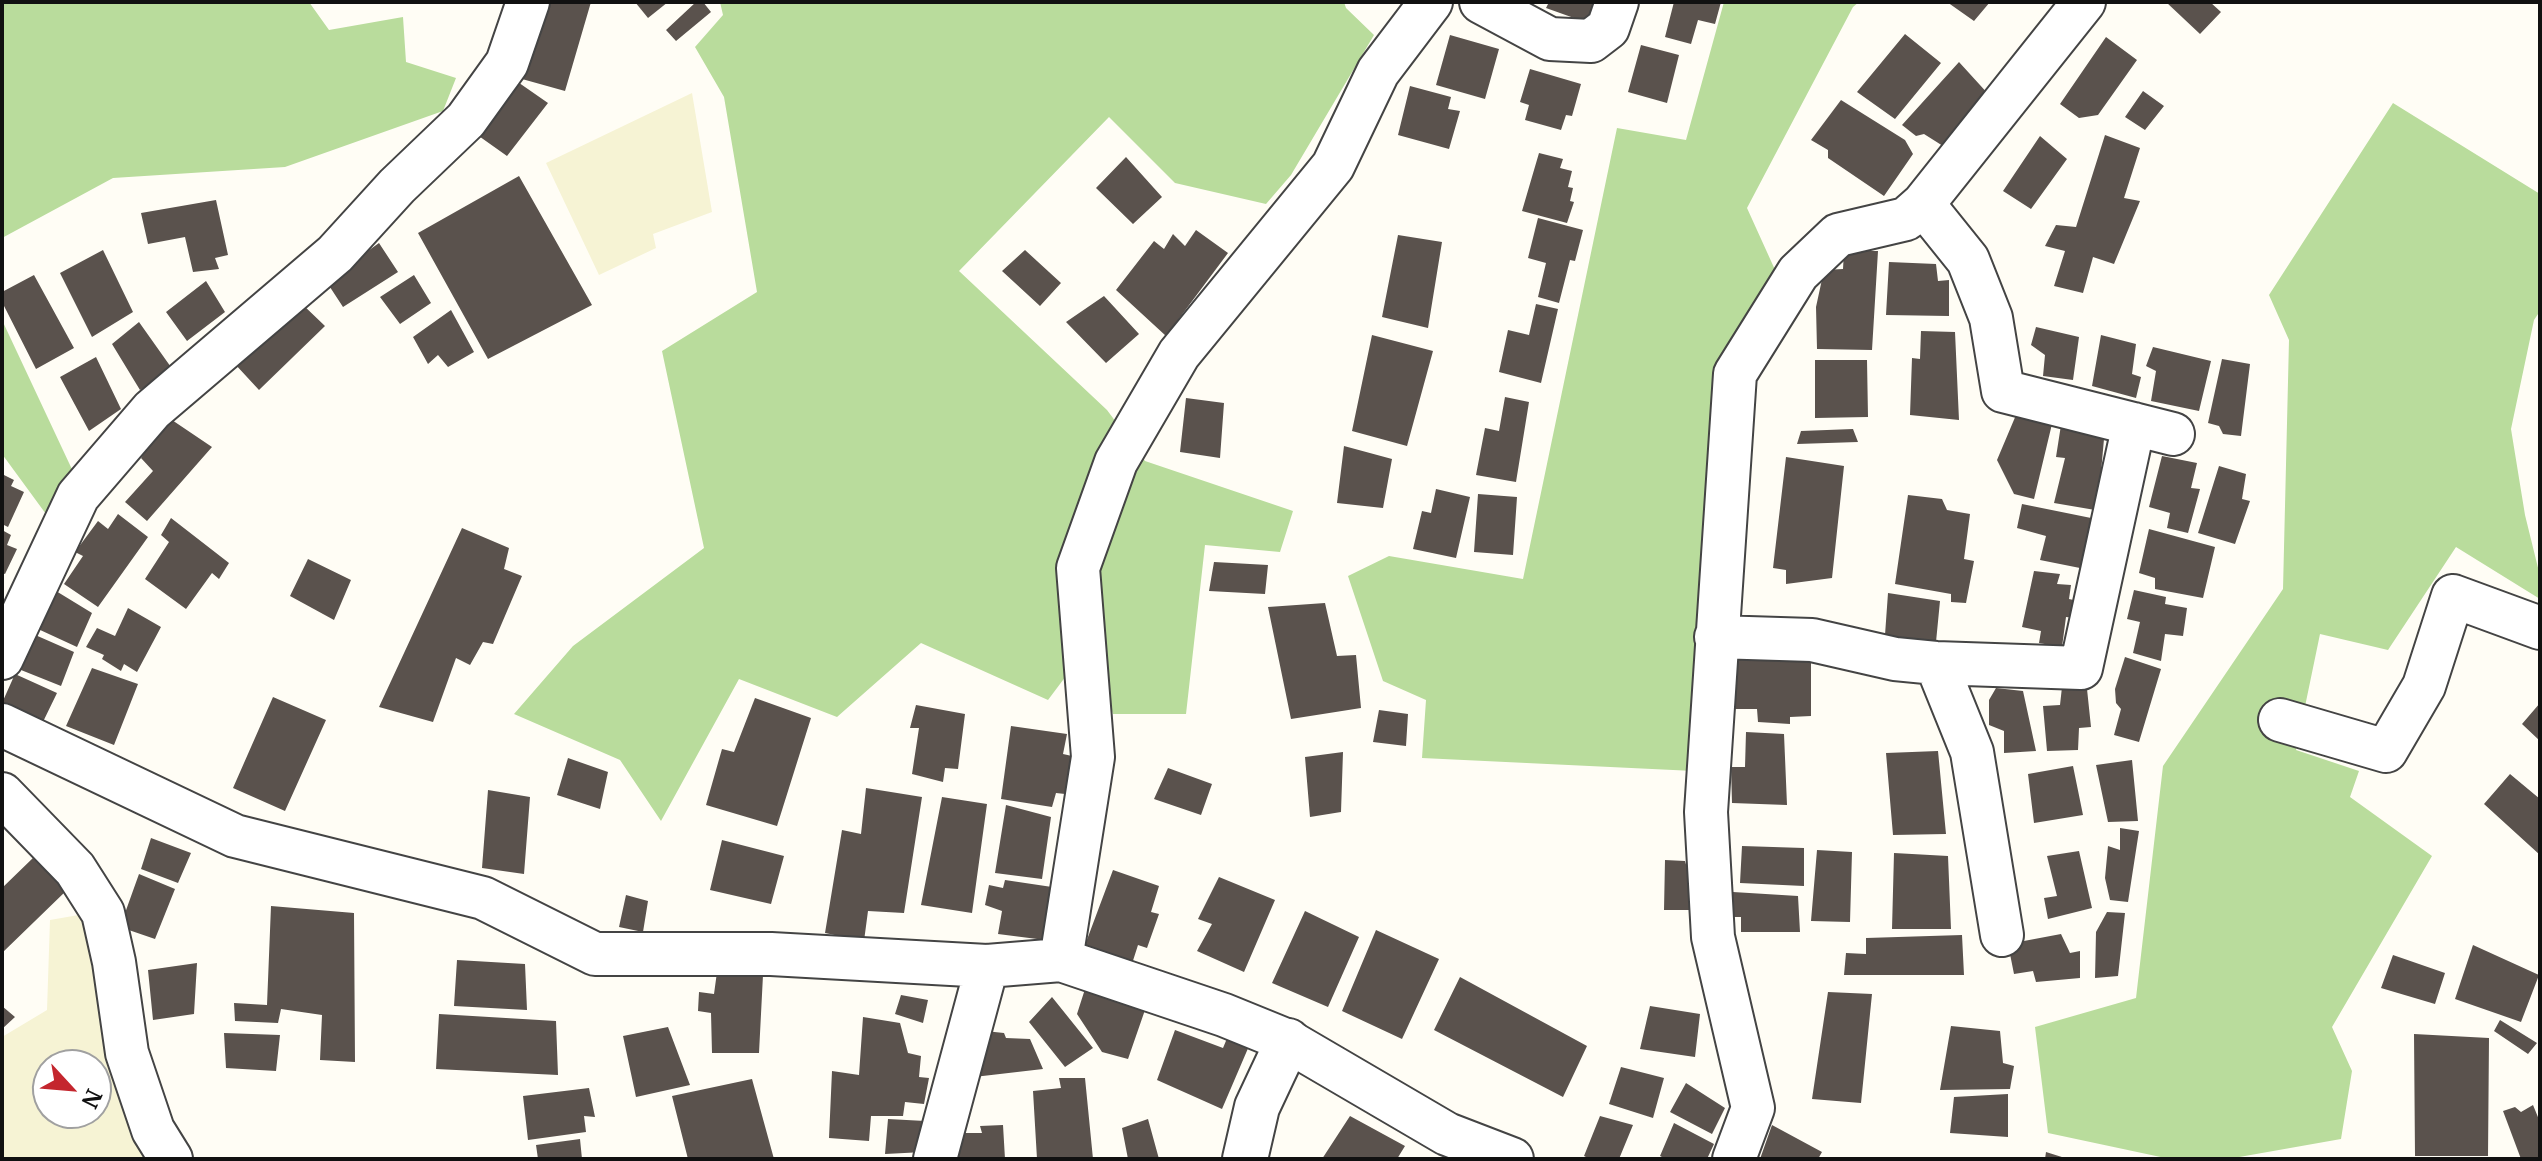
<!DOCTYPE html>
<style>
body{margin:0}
#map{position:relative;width:2542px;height:1161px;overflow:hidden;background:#fffdf5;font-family:Merriweather,serif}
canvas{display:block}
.frame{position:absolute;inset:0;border:4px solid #111;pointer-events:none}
.north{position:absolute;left:32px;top:1049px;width:80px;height:80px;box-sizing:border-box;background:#fff;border:2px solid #a0a0a0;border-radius:50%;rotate:116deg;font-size:22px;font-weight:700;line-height:32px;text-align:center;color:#111}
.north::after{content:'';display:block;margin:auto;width:28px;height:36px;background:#c4262e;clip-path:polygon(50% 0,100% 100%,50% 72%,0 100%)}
</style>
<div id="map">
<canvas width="2542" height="1161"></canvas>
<div class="frame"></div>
<div class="north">N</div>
</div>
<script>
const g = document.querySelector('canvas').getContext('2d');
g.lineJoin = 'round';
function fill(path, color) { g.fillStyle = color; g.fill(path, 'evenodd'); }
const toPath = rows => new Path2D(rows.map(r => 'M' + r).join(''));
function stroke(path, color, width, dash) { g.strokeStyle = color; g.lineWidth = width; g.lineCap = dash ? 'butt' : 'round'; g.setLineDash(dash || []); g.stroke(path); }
fill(toPath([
 [692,93,712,212,653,234,656,248,599,275,546,163],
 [90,913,155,1159,2,1159,2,1037,47,1010,50,920],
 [48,1065,96,1065,96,1113,48,1113]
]), '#f6f3d4');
fill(toPath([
 [2,2,309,2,329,30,403,17,406,62,456,78,443,111,285,167,113,178,2,238],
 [720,2,1344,2,1346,8,1374,35,1291,175,1266,204,1175,183,1109,117,959,271,1107,410,1145,461,1293,511,1280,552,1205,545,1186,714,1113,714,1090,644,1048,700,921,643,837,717,739,679,661,821,620,760,514,714,573,646,704,548,662,351,757,292,724,97,695,47,723,15],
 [1724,2,1859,2,1853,7,1747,208,1776,272,1720,372,1694,771,1422,758,1426,700,1383,681,1348,576,1389,556,1523,579,1617,128,1686,140],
 [2393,103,2540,194,2540,311,2534,320,2511,429,2525,515,2540,576,2540,599,2456,547,2388,650,2320,634,2296,750,2359,771,2350,797,2432,856,2332,1027,2352,1071,2341,1139,2228,1159,2170,1159,2048,1133,2035,1027,2136,998,2163,766,2283,589,2289,340,2269,295],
 [2,320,77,480,54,525,2,454]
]), '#b9dc9c');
fill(toPath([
 [544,2,591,2,565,91,522,79],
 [635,2,668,2,648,18],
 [696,2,703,2,711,12,676,41,666,30],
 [1549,2,1598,2,1588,23,1546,8],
 [1674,2,1684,3,1721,2,1715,24,1698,20,1691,44,1665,37],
 [1947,2,1990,2,1974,21],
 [2166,2,2210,2,2221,12,2200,34],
 [1905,34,1941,63,1895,119,1857,92],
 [1450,35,1499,49,1485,99,1436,85],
 [2106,37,2137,60,2098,115,2079,118,2060,104],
 [1641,45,1679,55,1667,103,1628,92],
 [1959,62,1990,96,1943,146,1924,134,1916,136,1902,125],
 [1530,69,1581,84,1572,116,1566,115,1561,130,1525,120,1529,105,1520,102],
 [512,78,548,103,507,156,476,134],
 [1410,86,1451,97,1448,109,1460,111,1449,149,1398,135],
 [2143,91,2164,106,2145,130,2125,117],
 [1841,100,1905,140,1913,154,1884,196,1828,158,1828,150,1811,140],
 [2105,135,2140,148,2124,198,2140,201,2114,264,2093,257,2083,293,2054,286,2065,251,2045,246,2056,225,2076,227],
 [2040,136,2067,159,2031,209,2003,191],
 [1539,153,1563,159,1560,168,1572,171,1568,187,1573,188,1570,201,1574,202,1567,223,1522,211],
 [1126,157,1162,197,1133,224,1096,188],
 [519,176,592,305,488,359,418,233],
 [216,200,228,255,215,258,219,269,193,272,185,237,148,244,141,213],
 [1538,218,1583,230,1575,261,1570,260,1559,303,1538,297,1546,263,1528,258],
 [1196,230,1228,253,1166,336,1116,290,1154,241,1164,249,1173,234,1185,246],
 [1398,235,1442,242,1428,328,1382,317],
 [379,243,398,272,343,307,326,281],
 [103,250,133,312,92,337,60,273],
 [1025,250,1061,283,1040,306,1002,271],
 [1844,251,1878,251,1872,350,1817,349,1816,307,1824,270,1843,269],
 [1889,262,1936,264,1938,281,1949,280,1949,316,1886,315],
 [34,275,74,348,36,369,2,302,2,292],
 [414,275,431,303,400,324,380,297],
 [206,281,225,312,187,341,166,312],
 [1104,296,1139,334,1106,363,1066,322],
 [301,303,325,326,259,390,234,363,255,341,265,342],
 [1536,304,1558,309,1541,383,1499,372,1508,330,1529,335],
 [451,310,474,352,448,367,438,355,428,364,413,337],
 [139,322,173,370,140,390,112,344],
 [2036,327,2079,337,2073,380,2043,376,2045,355,2031,345],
 [1921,331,1955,332,1959,420,1910,415,1912,358,1920,359],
 [1372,335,1433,351,1407,446,1352,431],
 [2101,335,2136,344,2132,374,2141,377,2136,398,2092,386],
 [2153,347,2211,361,2199,411,2151,401,2156,371,2146,366],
 [96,357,121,409,89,431,60,377],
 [2222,359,2250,364,2241,436,2223,434,2219,426,2208,423],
 [1815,360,1867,360,1868,417,1815,418],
 [1505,397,1529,402,1516,482,1476,475,1485,428,1499,431],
 [1186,398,1224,403,1220,458,1180,452],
 [2016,415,2052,424,2034,499,2014,494,1997,460],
 [169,418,212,447,147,521,125,502,153,471,141,458],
 [2061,425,2104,439,2101,472,2109,473,2101,511,2054,503,2065,458,2056,457],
 [1853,429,1858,442,1797,444,1801,431],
 [1344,446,1392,459,1383,508,1337,503],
 [2162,456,2197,463,2191,488,2200,489,2188,533,2167,528,2170,513,2149,507],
 [1786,457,1844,466,1832,578,1786,584,1786,570,1773,568],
 [2219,466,2246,474,2242,499,2250,501,2235,544,2198,533],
 [2,474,14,480,11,486,24,492,8,527,2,524],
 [1436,489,1470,497,1456,558,1413,549,1422,511,1431,513],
 [1478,494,1517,497,1513,555,1474,552],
 [1908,495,1942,499,1947,510,1970,514,1964,559,1974,561,1966,603,1951,602,1951,594,1895,584],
 [2022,504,2096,519,2085,569,2040,560,2046,536,2017,528],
 [118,514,148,537,98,607,64,584,83,556,75,552,98,521,108,529],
 [171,518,229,563,219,579,212,573,186,609,145,579,169,542,161,535],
 [462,528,509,548,504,569,522,576,493,644,483,642,470,665,456,658,433,722,379,707],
 [2149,529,2215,547,2203,598,2155,589,2155,578,2139,573],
 [2,530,11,535,7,545,17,549,5,574,2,573],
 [308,559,351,580,334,620,290,596],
 [1214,562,1268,565,1265,594,1209,591],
 [2034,571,2060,574,2057,584,2071,585,2069,599,2078,601,2075,618,2066,617,2062,647,2039,643,2041,631,2022,627],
 [2134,590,2166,597,2165,604,2187,608,2183,636,2165,634,2161,661,2133,653,2140,622,2127,619],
 [56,591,92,613,77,647,38,629],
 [1888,593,1940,601,1936,642,1885,635],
 [1325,603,1337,656,1356,655,1361,708,1291,719,1268,607],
 [128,608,161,627,137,672,124,664,121,671,102,659,104,655,86,647,97,628,115,636],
 [33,634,74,652,61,686,16,668],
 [1737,656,1811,662,1811,716,1790,717,1790,724,1758,722,1757,709,1731,709],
 [2125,657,2161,669,2139,742,2114,735,2121,709,2116,703,2115,689],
 [92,668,138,684,114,745,66,726],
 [15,674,57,693,40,728,2,709,2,703],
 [2062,687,2087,689,2091,727,2079,728,2078,750,2047,751,2043,706,2060,705],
 [1996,688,2023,691,2036,751,2004,753,2004,731,1989,725,1989,700],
 [273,697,326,720,285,811,233,788],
 [755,698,811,718,777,826,706,805,722,749,734,752],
 [2540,703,2540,741,2522,724],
 [916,705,965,714,958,769,945,768,943,782,912,774,919,728,910,728],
 [1379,710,1408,714,1406,746,1373,742],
 [1011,726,1067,734,1063,754,1072,756,1065,794,1056,793,1052,807,1001,799],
 [1746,732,1784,734,1787,805,1732,803,1731,767,1745,767],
 [1938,751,1946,834,1893,835,1886,753],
 [1343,752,1341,812,1310,817,1305,757],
 [568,758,608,772,600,809,557,795],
 [2132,760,2138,821,2108,822,2096,765],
 [2073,766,2083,815,2034,823,2028,774],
 [1168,768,1212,784,1201,815,1154,799],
 [2510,774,2540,799,2540,855,2484,804],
 [866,788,922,797,904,913,868,911,864,941,825,933,842,830,861,834],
 [488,790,530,797,524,874,482,868],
 [942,797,987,804,972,913,921,905],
 [1006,805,1051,817,1042,879,995,873],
 [2120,828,2139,831,2128,902,2110,900,2105,878,2108,846,2120,850],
 [151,838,191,853,178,883,141,869],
 [722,840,784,856,771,904,710,890],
 [1742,846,1804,848,1804,886,1740,883],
 [1817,850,1852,852,1850,922,1811,921],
 [2079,851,2092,908,2048,919,2044,898,2057,896,2047,856],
 [1894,853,1948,856,1951,929,1892,929],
 [34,857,67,890,2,953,2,888],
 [1665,860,1685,861,1699,910,1664,910],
 [1113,870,1159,886,1151,912,1159,914,1147,948,1138,945,1130,970,1082,953],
 [139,874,175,889,155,939,120,927],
 [1219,877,1275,900,1244,972,1197,951,1212,924,1198,919],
 [1005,880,1052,887,1045,940,998,934,1002,911,985,905,989,885,1003,888],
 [1733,892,1798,896,1800,932,1741,932,1741,917,1730,917],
 [626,895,648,901,643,932,619,927],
 [271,906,354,913,355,1062,320,1060,322,1015,281,1009,278,1023,235,1021,234,1003,267,1005],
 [1305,911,1359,937,1328,1007,1272,983],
 [2107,912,2125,913,2118,976,2095,978,2096,932],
 [1376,930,1439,959,1402,1039,1342,1011],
 [2061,934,2070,953,2080,951,2080,978,2036,982,2033,971,2014,974,2008,944],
 [1962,935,1964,975,1844,975,1846,953,1866,954,1866,938],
 [2473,945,2539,975,2521,1022,2455,999],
 [2393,955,2445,973,2435,1004,2381,988],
 [457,960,525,964,527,1010,454,1006],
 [197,963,194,1014,153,1020,148,970],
 [717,972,763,975,759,1053,712,1053,711,1013,698,1011,699,992,714,994],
 [1460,977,1587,1046,1563,1097,1434,1030],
 [1085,989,1145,1010,1128,1059,1102,1052,1077,1014],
 [1828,992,1872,994,1861,1103,1812,1099],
 [901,995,928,1000,923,1023,895,1014],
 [1052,997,1093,1048,1065,1067,1029,1022],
 [2,1006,15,1017,2,1029],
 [1650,1006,1700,1014,1695,1057,1640,1049],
 [439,1014,556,1021,558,1075,436,1069],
 [863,1017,900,1023,908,1053,921,1056,919,1077,929,1078,924,1104,905,1102,903,1116,871,1116,869,1141,829,1138,832,1071,859,1075],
 [2500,1020,2537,1043,2528,1054,2494,1031],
 [1951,1026,2000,1031,2003,1063,2014,1066,2010,1089,1940,1090],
 [668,1027,690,1085,636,1097,623,1036],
 [1175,1030,1223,1048,1228,1036,1249,1046,1222,1109,1157,1080],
 [985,1031,1004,1033,1006,1038,1030,1039,1043,1069,974,1077],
 [224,1033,280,1035,276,1071,226,1068],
 [2414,1034,2489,1038,2488,1156,2415,1156],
 [1621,1067,1664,1078,1653,1118,1609,1104],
 [1059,1078,1085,1078,1093,1159,1037,1159,1033,1091,1061,1088],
 [752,1079,774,1159,688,1159,672,1096],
 [1686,1083,1725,1108,1712,1134,1670,1112],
 [589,1088,595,1117,584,1116,586,1132,528,1140,523,1096],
 [2008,1094,2008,1137,1950,1133,1954,1097],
 [2533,1105,2540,1122,2540,1159,2521,1159,2503,1111,2515,1107,2521,1112],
 [1350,1116,1405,1146,1397,1159,1322,1159],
 [1600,1116,1633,1125,1619,1159,1590,1159,1584,1156],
 [888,1119,925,1121,924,1152,885,1154],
 [1148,1119,1159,1159,1128,1159,1122,1128],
 [1674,1123,1714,1144,1707,1159,1666,1159,1660,1156],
 [1003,1125,1005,1159,956,1159,957,1133,982,1133,980,1126],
 [1772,1125,1822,1152,1818,1159,1760,1159],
 [580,1139,582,1159,538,1159,536,1145],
 [2046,1152,2065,1158,2065,1159,2045,1159]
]), '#5a524d');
const minor = toPath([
 [1481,2,1550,39,1591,41,1608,28,1617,2],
 [1923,204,1968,260,1991,318,2003,391,2173,434],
 [1716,637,1812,640,1895,659,1936,663,2081,668,2134,424],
 [2,658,78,496,152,410,335,254,397,186,466,120,507,63,528,2],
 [1936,663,1972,752,2002,935],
 [2280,720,2386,751,2424,686,2453,596,2540,628],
 [2,725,235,836,483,898,595,954,771,954,987,966,1061,960,1224,1015,1288,1041,1447,1134,1512,1159],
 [2,794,75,869,103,913,114,962,127,1053,153,1130,171,1159],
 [1061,960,1093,757,1078,568,1116,462,1179,354,1333,166,1378,72,1431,2],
 [935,1159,987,966],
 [1734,1159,1753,1108,1713,937,1706,812,1735,374,1798,273,1838,235,1906,219,1923,204,2084,2]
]);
const tertiary = toPath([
 [1245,1159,1257,1107,1288,1041]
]);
stroke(minor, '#444', 46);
stroke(tertiary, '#444', 48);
stroke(minor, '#fff', 42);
stroke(tertiary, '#fff', 44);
</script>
